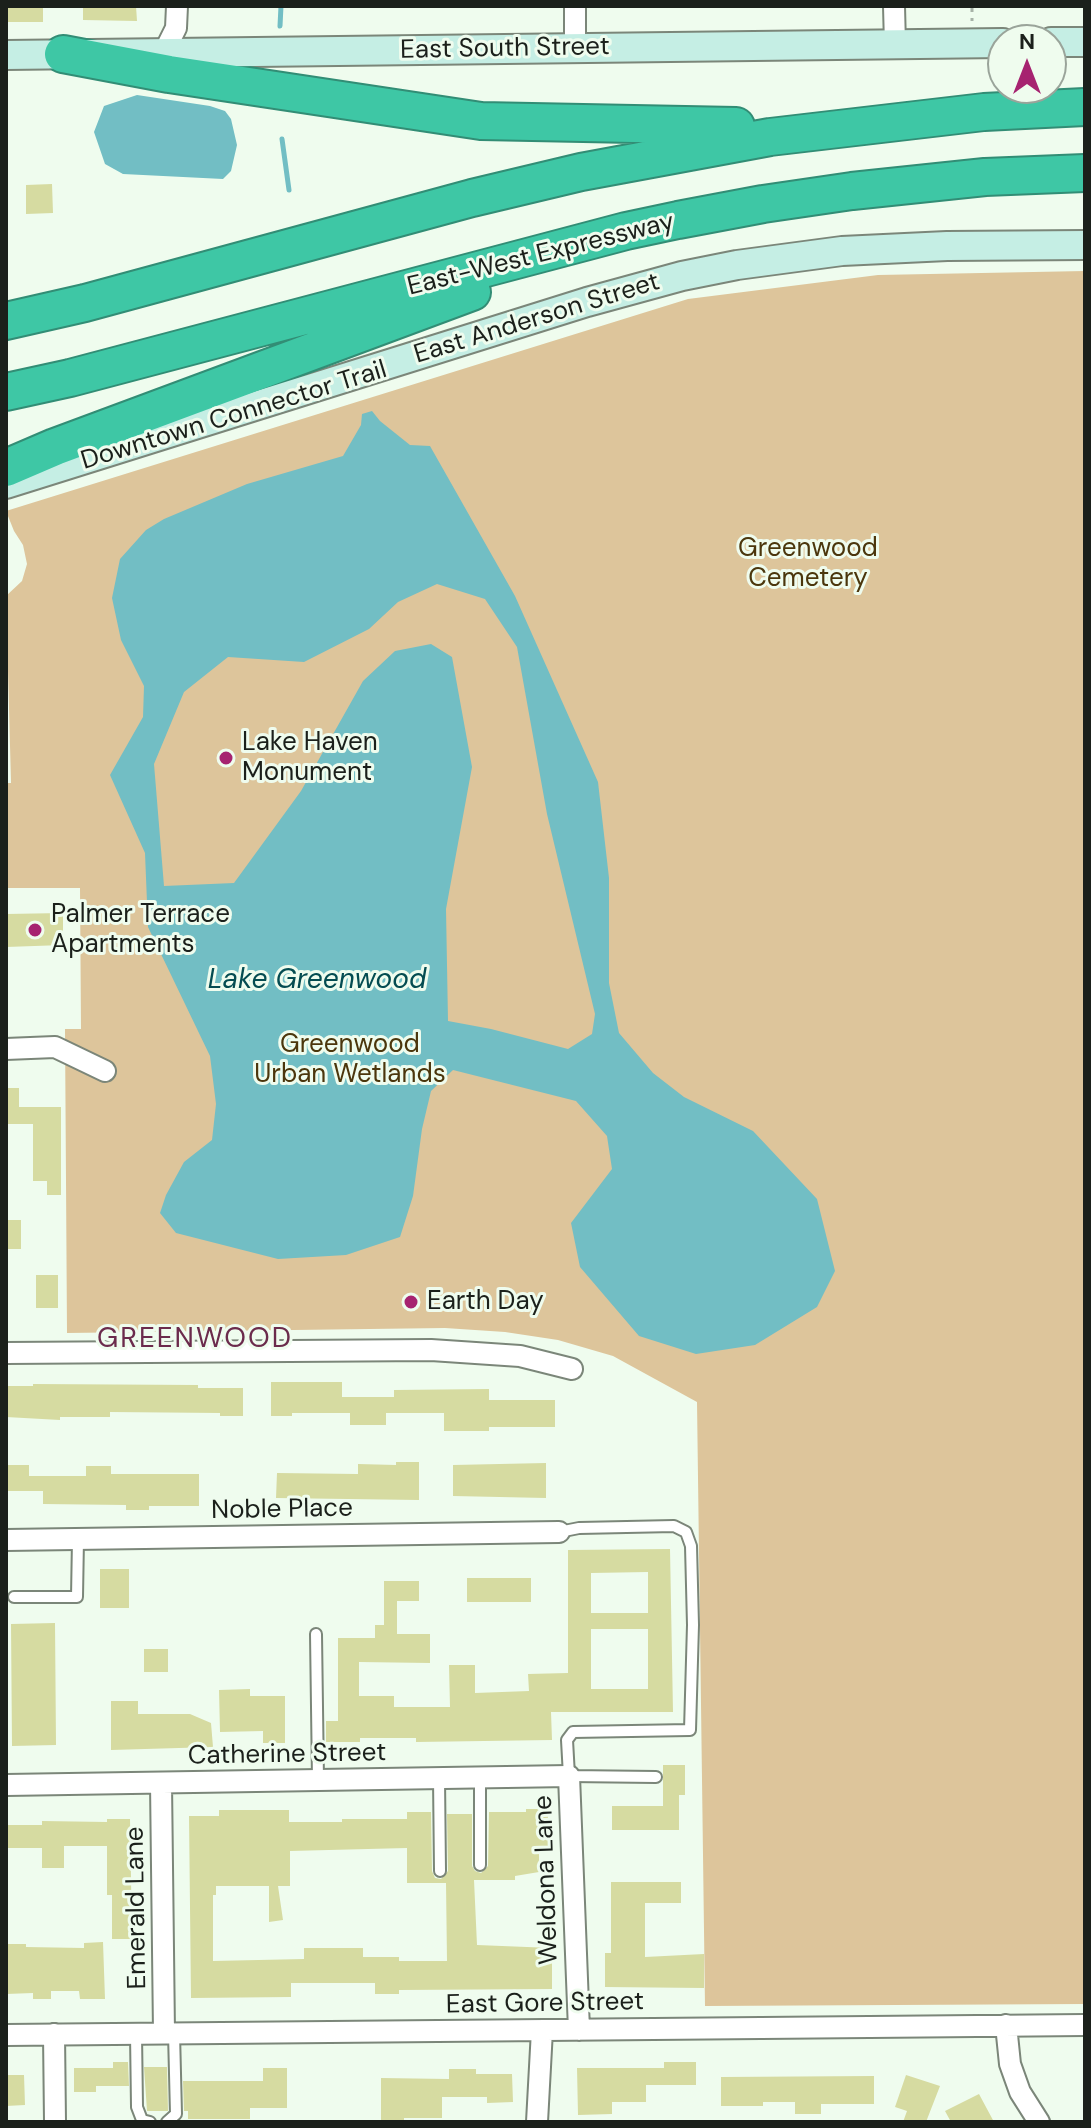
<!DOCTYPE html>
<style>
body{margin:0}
#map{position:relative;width:1091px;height:2128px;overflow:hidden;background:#effcee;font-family:"DM Sans",sans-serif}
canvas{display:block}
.frame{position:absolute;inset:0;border:8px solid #1b201b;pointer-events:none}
.north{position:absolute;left:987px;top:24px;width:80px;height:80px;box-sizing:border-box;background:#effcee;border:2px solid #9aa49a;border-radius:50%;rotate:0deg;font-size:22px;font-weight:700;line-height:32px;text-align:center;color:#1b201b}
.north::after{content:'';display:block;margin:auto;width:28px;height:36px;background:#a62370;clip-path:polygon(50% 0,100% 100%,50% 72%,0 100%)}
</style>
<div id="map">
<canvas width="1091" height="2128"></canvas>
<div class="frame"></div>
<div class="north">N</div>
</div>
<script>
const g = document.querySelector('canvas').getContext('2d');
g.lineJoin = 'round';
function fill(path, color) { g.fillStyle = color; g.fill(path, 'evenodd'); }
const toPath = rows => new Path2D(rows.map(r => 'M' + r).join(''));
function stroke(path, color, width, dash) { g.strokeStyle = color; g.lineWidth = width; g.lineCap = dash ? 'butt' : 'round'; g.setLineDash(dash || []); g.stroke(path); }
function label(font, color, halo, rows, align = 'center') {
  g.font = font + ' "DM Sans",sans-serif'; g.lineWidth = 6; g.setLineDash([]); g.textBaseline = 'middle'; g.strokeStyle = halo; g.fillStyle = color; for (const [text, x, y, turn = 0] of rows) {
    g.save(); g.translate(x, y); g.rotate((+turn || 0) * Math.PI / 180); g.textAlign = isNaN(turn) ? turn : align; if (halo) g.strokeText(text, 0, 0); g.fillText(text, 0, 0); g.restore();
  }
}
fill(toPath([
 [1085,271,1085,2004,705,2006,697,1402,613,1356,558,1340,505,1332,445,1328,67,1333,65,1029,81,1029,80,888,6,888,6,783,11,783,6,596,22,581,27,564,23,545,14,531,6,511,688,299,878,275]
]), '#ddc59b');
fill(toPath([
 [137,95,210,106,225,111,231,119,237,145,231,171,223,179,123,174,105,164,94,132,104,106],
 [372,411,380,421,410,445,430,446,515,596,598,782,609,878,609,983,619,1033,653,1073,684,1097,753,1131,817,1199,835,1271,817,1307,755,1345,696,1354,639,1336,580,1267,571,1223,612,1169,607,1136,576,1101,453,1070,431,1091,422,1129,413,1196,400,1237,346,1255,278,1259,176,1233,160,1213,166,1195,184,1162,212,1140,216,1104,210,1056,148,927,145,853,110,775,143,717,144,686,121,640,112,598,120,559,146,530,164,519,247,484,343,456,361,425,362,414],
 [437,584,485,599,517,647,547,814,595,1014,592,1034,568,1049,491,1029,448,1021,446,909,472,767,452,657,431,644,395,651,363,681,301,791,234,883,164,886,154,764,184,692,228,657,304,662,369,629,398,602]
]), '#72bec4');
stroke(toPath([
 [280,26,281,6],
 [282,139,289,190]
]), '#72bec4', 5);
fill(toPath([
 [6,6,43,6,43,22,6,22],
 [83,6,136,6,137,21,83,20],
 [52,184,53,213,26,214,26,185],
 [63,913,63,945,6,947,6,914],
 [6,1088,19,1088,19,1107,61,1107,61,1195,47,1195,47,1181,33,1181,33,1124,6,1124],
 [6,1220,21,1220,21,1249,6,1249],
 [36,1275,58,1275,58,1308,36,1308],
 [271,1382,342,1382,342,1397,394,1397,394,1390,489,1389,489,1400,555,1400,555,1427,489,1427,489,1431,444,1431,444,1413,386,1413,386,1425,350,1425,350,1413,292,1413,292,1416,271,1416],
 [33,1384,198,1385,198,1388,243,1388,243,1416,220,1416,220,1413,110,1412,110,1417,60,1417,60,1420,6,1417,6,1386,33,1386],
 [396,1462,419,1462,419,1500,276,1498,277,1473,358,1474,358,1464,396,1465],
 [546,1463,546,1498,453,1496,453,1465],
 [6,1465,29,1465,29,1476,86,1476,86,1466,111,1466,111,1474,199,1474,199,1506,149,1506,149,1510,126,1510,126,1505,43,1504,43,1491,6,1491],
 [670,1549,673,1712,551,1712,552,1740,416,1742,416,1738,360,1738,360,1742,326,1742,326,1721,338,1721,338,1638,375,1638,375,1625,384,1625,384,1581,419,1581,419,1601,397,1601,397,1634,430,1634,430,1663,359,1662,359,1696,394,1696,394,1707,450,1707,449,1665,475,1665,475,1693,529,1691,528,1674,568,1673,568,1550],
 [648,1572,648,1613,591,1613,591,1573],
 [591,1629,648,1629,648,1689,591,1689],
 [100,1569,129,1569,129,1608,100,1608],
 [467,1578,531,1578,531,1602,467,1602],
 [55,1623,56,1745,12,1746,11,1624],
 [144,1649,168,1649,168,1672,144,1672],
 [250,1689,250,1696,285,1696,285,1743,263,1743,263,1731,220,1732,219,1690],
 [111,1701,138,1701,138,1714,190,1714,211,1723,213,1747,111,1750],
 [663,1765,685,1765,685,1795,679,1795,679,1830,612,1830,612,1806,663,1806],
 [526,1809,548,1809,548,1851,539,1851,539,1872,515,1876,515,1880,474,1880,477,1945,552,1948,552,1989,399,1990,399,1994,375,1994,375,1983,291,1983,291,1997,191,1998,189,1816,219,1816,219,1810,289,1810,289,1822,342,1822,342,1819,407,1819,407,1812,431,1812,432,1871,435,1878,441,1879,448,1871,447,1814,472,1814,472,1866,475,1871,481,1873,488,1866,489,1812,526,1812],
 [407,1848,407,1883,446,1883,447,1961,399,1961,399,1957,363,1957,363,1948,304,1948,304,1959,213,1961,213,1895,216,1895,216,1886,269,1886,269,1922,283,1920,278,1886,290,1886,290,1851],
 [107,1819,130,1819,132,1939,112,1939,112,1895,107,1895,107,1846,64,1846,64,1868,42,1868,42,1848,6,1848,6,1825,42,1825,42,1821,107,1822],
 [611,1882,681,1882,681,1903,645,1903,645,1957,704,1954,704,1988,605,1987,605,1953,611,1953],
 [103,1942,105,1999,80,1999,79,1991,51,1991,51,1999,33,1999,33,1993,6,1994,6,1944,26,1944,26,1947,84,1948,84,1943],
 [113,2062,128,2062,129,2086,96,2086,96,2092,74,2092,74,2068,113,2068],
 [664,2062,696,2062,696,2085,646,2085,646,2102,612,2102,612,2114,578,2115,577,2068,664,2068],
 [144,2067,167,2067,168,2111,147,2111],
 [263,2068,287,2068,287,2108,250,2108,250,2119,188,2119,188,2111,184,2111,183,2081,263,2081],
 [449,2069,476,2069,476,2074,512,2074,513,2102,487,2103,487,2097,442,2097,442,2118,404,2118,404,2122,381,2122,381,2078,449,2079],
 [6,2075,24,2075,25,2105,6,2106],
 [906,2075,940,2086,926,2122,903,2122,907,2111,895,2107],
 [874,2076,874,2104,821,2104,821,2114,795,2114,795,2102,763,2102,763,2106,721,2106,721,2077],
 [979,2094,994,2122,951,2122,945,2111]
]), '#d6dba1');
const service = toPath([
 [559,1532,579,1528,674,1526,686,1532,691,1546,693,1625,690,1730,573,1732,567,1740,569,1776,656,1777],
 [14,1597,77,1597,78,1539],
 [316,1634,318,1780],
 [439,1778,440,1871],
 [480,1778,480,1865],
 [136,2034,137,2107,142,2120,150,2122],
 [167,2122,176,2114,174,2033]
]);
const minor = toPath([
 [575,6,575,49],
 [894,6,895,45],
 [163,54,176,28,177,6],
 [6,1049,55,1047,105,1071],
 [6,1353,431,1350,520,1356,572,1369],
 [6,1540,559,1532],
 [161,1783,164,2033],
 [6,1785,569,1776,579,2030],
 [1006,2025,1010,2064,1020,2092,1039,2122],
 [54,2034,55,2122],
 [6,2035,1085,2025],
 [537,2122,542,2030]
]);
const secondary = toPath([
 [1051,42,1085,42],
 [6,55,1003,43],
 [6,484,587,302,682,276,737,265,842,251,947,246,1085,245]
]);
const motorway = toPath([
 [63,54,169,74,481,121,736,126],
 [6,321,85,303,472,198,581,172,770,137,984,112,1085,107],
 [6,392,70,378,626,231,678,220,763,204,852,191,985,177,1085,173],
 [6,468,55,447,472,292]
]);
stroke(service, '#7b8679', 14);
stroke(minor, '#7b8679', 24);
stroke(secondary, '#7b8679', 32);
stroke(motorway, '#328d75', 40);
stroke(toPath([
 [972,6,972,21]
]), '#a7b2a7', 3, [6, 6]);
stroke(service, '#fff', 10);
stroke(minor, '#fff', 20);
stroke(secondary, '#c5eee4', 28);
stroke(motorway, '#3ec7a5', 36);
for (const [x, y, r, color] of [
 [226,758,8,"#a62370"],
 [35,930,8,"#a62370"],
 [411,1302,8,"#a62370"]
]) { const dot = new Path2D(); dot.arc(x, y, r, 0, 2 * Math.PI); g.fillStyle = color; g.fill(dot); stroke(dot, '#effcee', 3); }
label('26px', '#1b201b', '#effcee', [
 ["East South Street",505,49,-1],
 ["East-West Expressway",541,255,-14],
 ["East Anderson Street",537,319,-17],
 ["Downtown Connector Trail",234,416,-17],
 ["Noble Place",282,1510,-1],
 ["Catherine Street",287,1755,-1],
 ["Weldona Lane",547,1880,-92],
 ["Emerald Lane",137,1908,-91],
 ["East Gore Street",545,2004,-1]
]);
label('26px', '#4b360c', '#effcee', [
 ["Greenwood",808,549],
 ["Cemetery",808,579],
 ["Greenwood",350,1045],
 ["Urban Wetlands",350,1075]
]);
label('26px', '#1b201b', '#effcee', [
 ["Lake Haven",242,743],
 ["Monument",242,773],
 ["Palmer Terrace",51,915],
 ["Apartments",51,945],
 ["Earth Day",427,1302]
], 'left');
label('italic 28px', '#044c51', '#effcee', [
 ["Lake Greenwood",317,981]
]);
g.letterSpacing = '2px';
label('28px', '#6b2b4c', '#effcee', [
 ["GREENWOOD",195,1340]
]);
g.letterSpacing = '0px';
</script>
